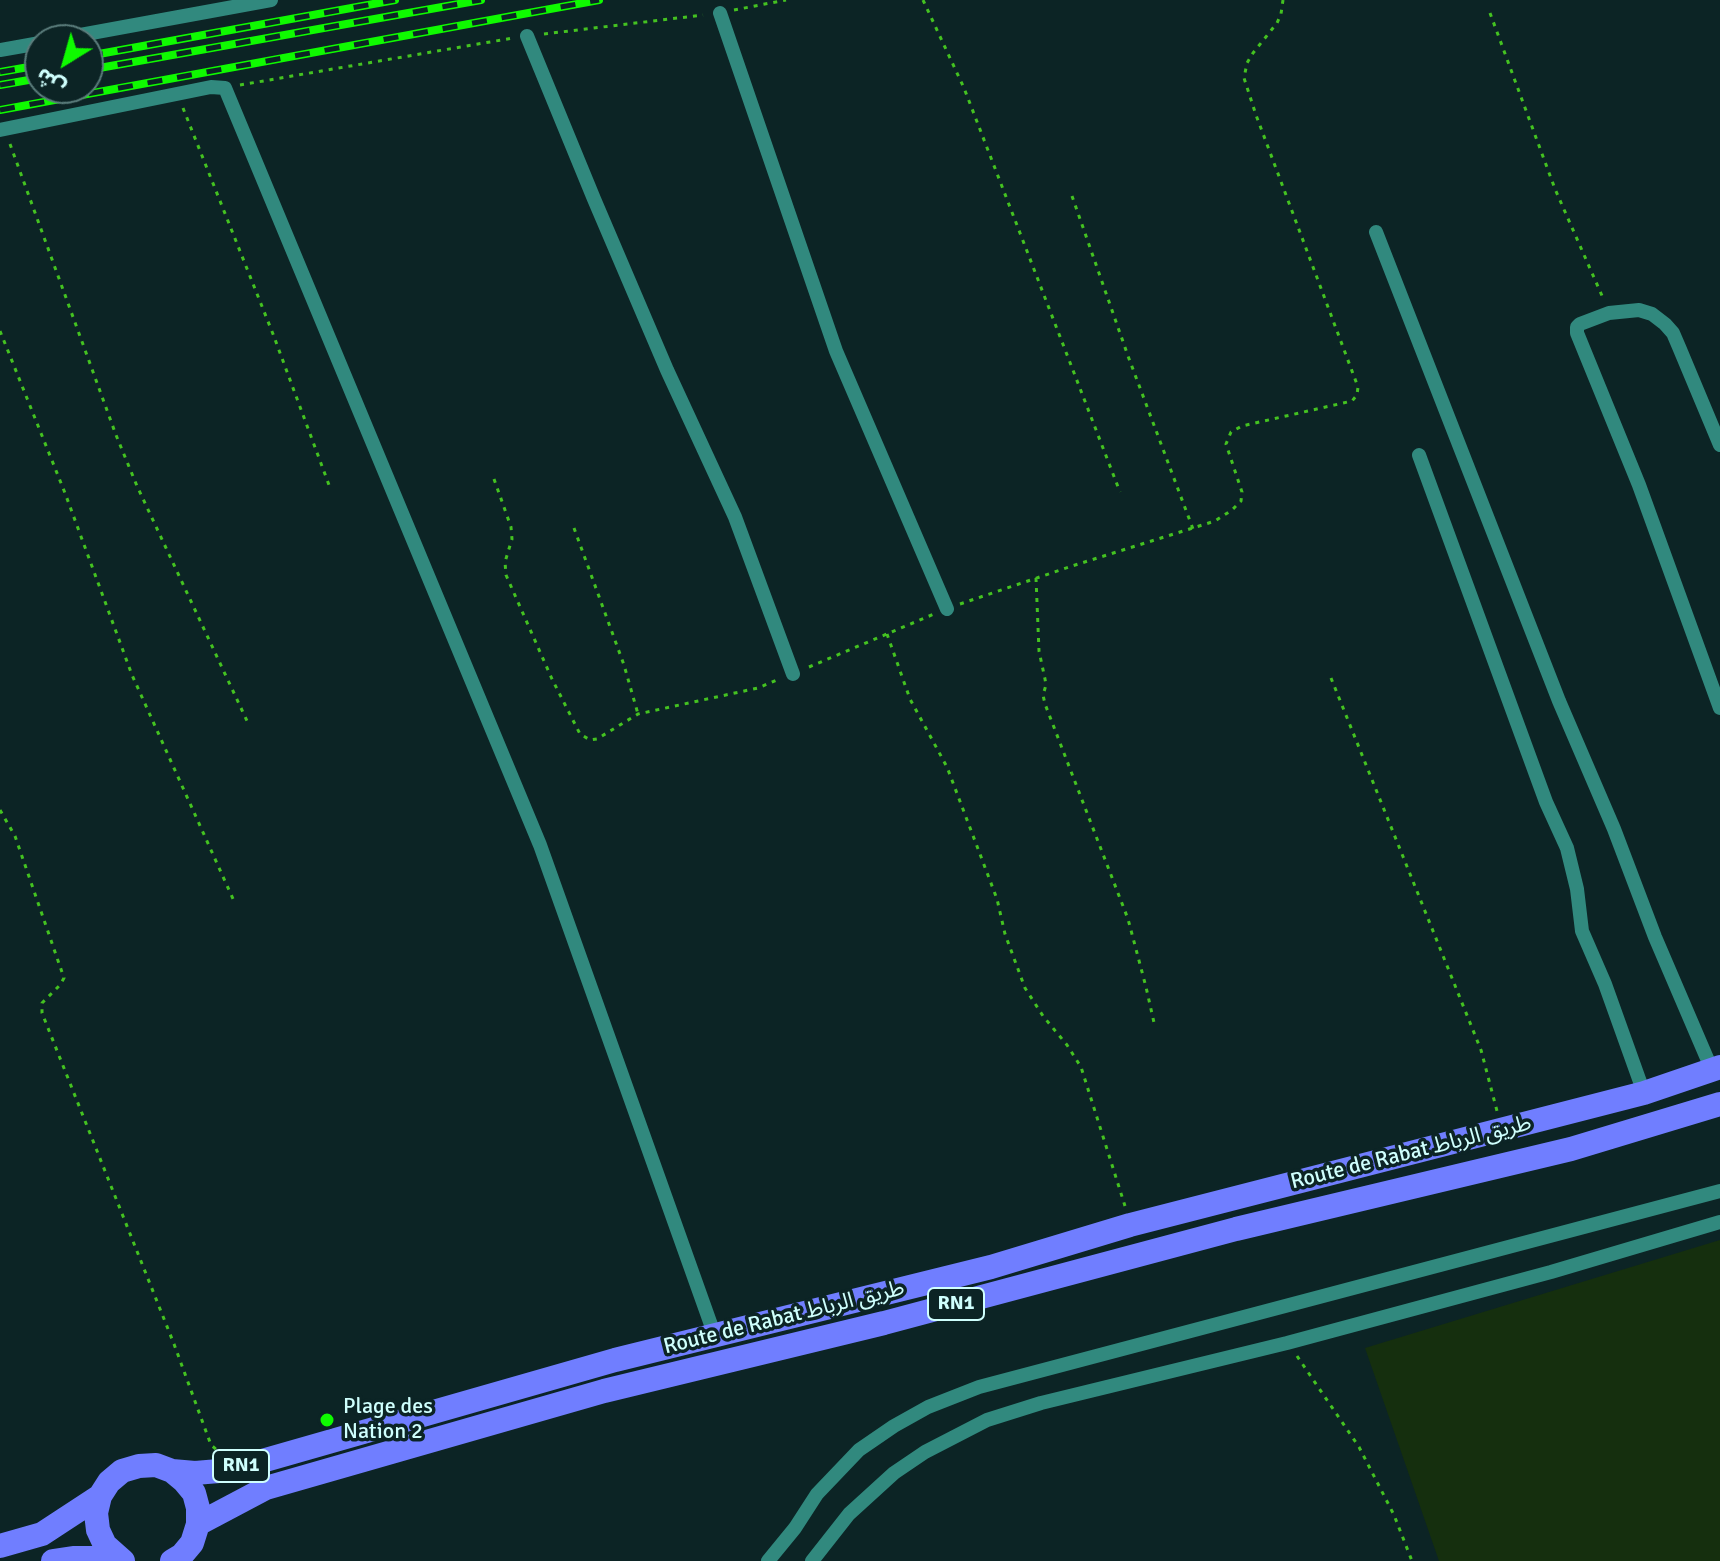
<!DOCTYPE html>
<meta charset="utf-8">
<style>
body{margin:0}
#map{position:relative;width:1720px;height:1561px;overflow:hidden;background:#0c2425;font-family:Signika,"Noto Sans Arabic",sans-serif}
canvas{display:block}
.north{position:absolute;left:24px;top:24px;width:80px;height:80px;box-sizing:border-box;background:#0c2425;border:2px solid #5a7c7b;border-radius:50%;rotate:217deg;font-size:22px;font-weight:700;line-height:32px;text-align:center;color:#cffffd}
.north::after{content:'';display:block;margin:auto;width:28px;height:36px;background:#0ffa00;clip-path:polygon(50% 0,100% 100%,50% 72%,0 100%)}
</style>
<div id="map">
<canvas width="1720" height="1561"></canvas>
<div class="north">ش</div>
</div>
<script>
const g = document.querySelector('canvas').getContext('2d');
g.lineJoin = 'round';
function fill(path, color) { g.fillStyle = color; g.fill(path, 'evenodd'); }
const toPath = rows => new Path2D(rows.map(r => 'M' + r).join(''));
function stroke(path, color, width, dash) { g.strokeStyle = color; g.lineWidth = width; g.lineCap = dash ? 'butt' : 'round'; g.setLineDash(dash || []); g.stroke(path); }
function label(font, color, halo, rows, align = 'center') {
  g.font = font + ' Signika,"Noto Sans Arabic",sans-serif'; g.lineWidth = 7; g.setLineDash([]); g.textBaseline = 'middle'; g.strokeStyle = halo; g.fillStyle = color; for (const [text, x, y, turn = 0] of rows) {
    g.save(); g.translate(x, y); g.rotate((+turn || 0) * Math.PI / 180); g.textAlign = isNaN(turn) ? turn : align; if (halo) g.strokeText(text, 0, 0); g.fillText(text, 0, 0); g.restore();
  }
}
fill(toPath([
 [1720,1240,1720,1561,1439,1561,1365,1348]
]), '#152f0e');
stroke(toPath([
 [923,0,964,88,1120,492],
 [734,10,786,0],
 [1490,13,1555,189,1603,298],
 [544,34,703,15],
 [240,85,513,38],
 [183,108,273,334,329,485],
 [10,144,116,435,137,486,248,723],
 [1072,196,1128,356,1193,529],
 [0,331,65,493,132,675,234,901],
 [494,479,511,527,512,539,505,562,506,575,552,679,580,734,590,740,597,739,638,714,758,688,779,679],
 [574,528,624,665,638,714],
 [1036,578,1039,651,1045,679,1046,685,1043,695,1045,704,1128,919,1146,987,1155,1027],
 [960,604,1072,566,1215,521,1232,510,1241,501,1242,492,1226,444,1231,432,1242,426,1352,401,1357,395,1358,387,1256,115,1244,78,1247,63,1253,53,1277,23,1281,14,1283,0],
 [887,634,910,699,947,767,997,899,1005,934,1025,988,1043,1016,1067,1045,1081,1067,1125,1206],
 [809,667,934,614],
 [1331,678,1481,1050,1497,1111],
 [0,810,15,836,64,978,60,985,42,1003,42,1013,174,1344,211,1445,217,1450],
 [1297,1356,1359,1447,1394,1515,1412,1561]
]), '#44c221', 3, [4, 6]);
stroke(toPath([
 [720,13,836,351,947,609],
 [527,36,594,199,667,370,735,517,793,674],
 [53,40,271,0],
 [0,50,40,43],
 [0,130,211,87,225,88,540,845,715,1336],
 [1376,232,1559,701,1614,829,1655,937,1712,1070],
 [1720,445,1679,347,1673,333,1665,324,1652,314,1639,310,1609,313,1580,324,1577,327,1577,333,1639,485,1720,708],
 [1419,455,1546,802,1567,848,1577,889,1582,931,1605,984,1644,1093],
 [768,1561,795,1528,817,1494,859,1450,894,1426,928,1407,979,1387,1720,1191],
 [812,1561,849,1514,894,1473,925,1452,987,1420,1041,1403,1287,1343,1551,1272,1720,1222]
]), '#31897e', 14);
stroke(toPath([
 [172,1471,195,1473,219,1471,255,1463,615,1360,991,1267,1130,1225,1644,1093,1720,1067],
 [198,1524,266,1488,604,1391,884,1323,1236,1229,1571,1149,1720,1104],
 [0,1546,42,1534,100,1496],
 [53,1561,73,1558,117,1558],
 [123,1561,105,1545,98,1530,96,1513,100,1496,109,1482,122,1471,139,1466,156,1465,172,1471,184,1481,194,1493,198,1508,198,1524,192,1543,182,1555,172,1561]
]), '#707eff', 24);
const rail = toPath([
 [88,56,395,0],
 [88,70,481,0],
 [0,72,40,65],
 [0,85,40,78],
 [0,110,599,0]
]);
stroke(rail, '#0ffa00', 8);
stroke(rail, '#0c2425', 5, [15]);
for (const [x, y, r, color] of [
 [327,1420,8,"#0ffa00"]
]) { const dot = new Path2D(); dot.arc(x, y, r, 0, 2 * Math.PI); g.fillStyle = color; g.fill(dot); stroke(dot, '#0c2425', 3); }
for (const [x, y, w] of [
 [956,1304,56],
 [241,1466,56]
]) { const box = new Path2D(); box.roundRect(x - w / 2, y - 16, w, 32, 6); g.fillStyle = '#0c2425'; g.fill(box); stroke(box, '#cffffd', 2); }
label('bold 20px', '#cffffd', null, [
 ["RN1",956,1304],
 ["RN1",241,1466]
]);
label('22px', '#cffffd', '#0c2425', [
 ["Route de Rabat طريق الرباط",1411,1153,-14],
 ["Route de Rabat طريق الرباط",784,1318,-14]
]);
label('22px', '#cffffd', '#0c2425', [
 ["Plage des",343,1407],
 ["Nation 2",343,1432]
], 'left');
</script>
